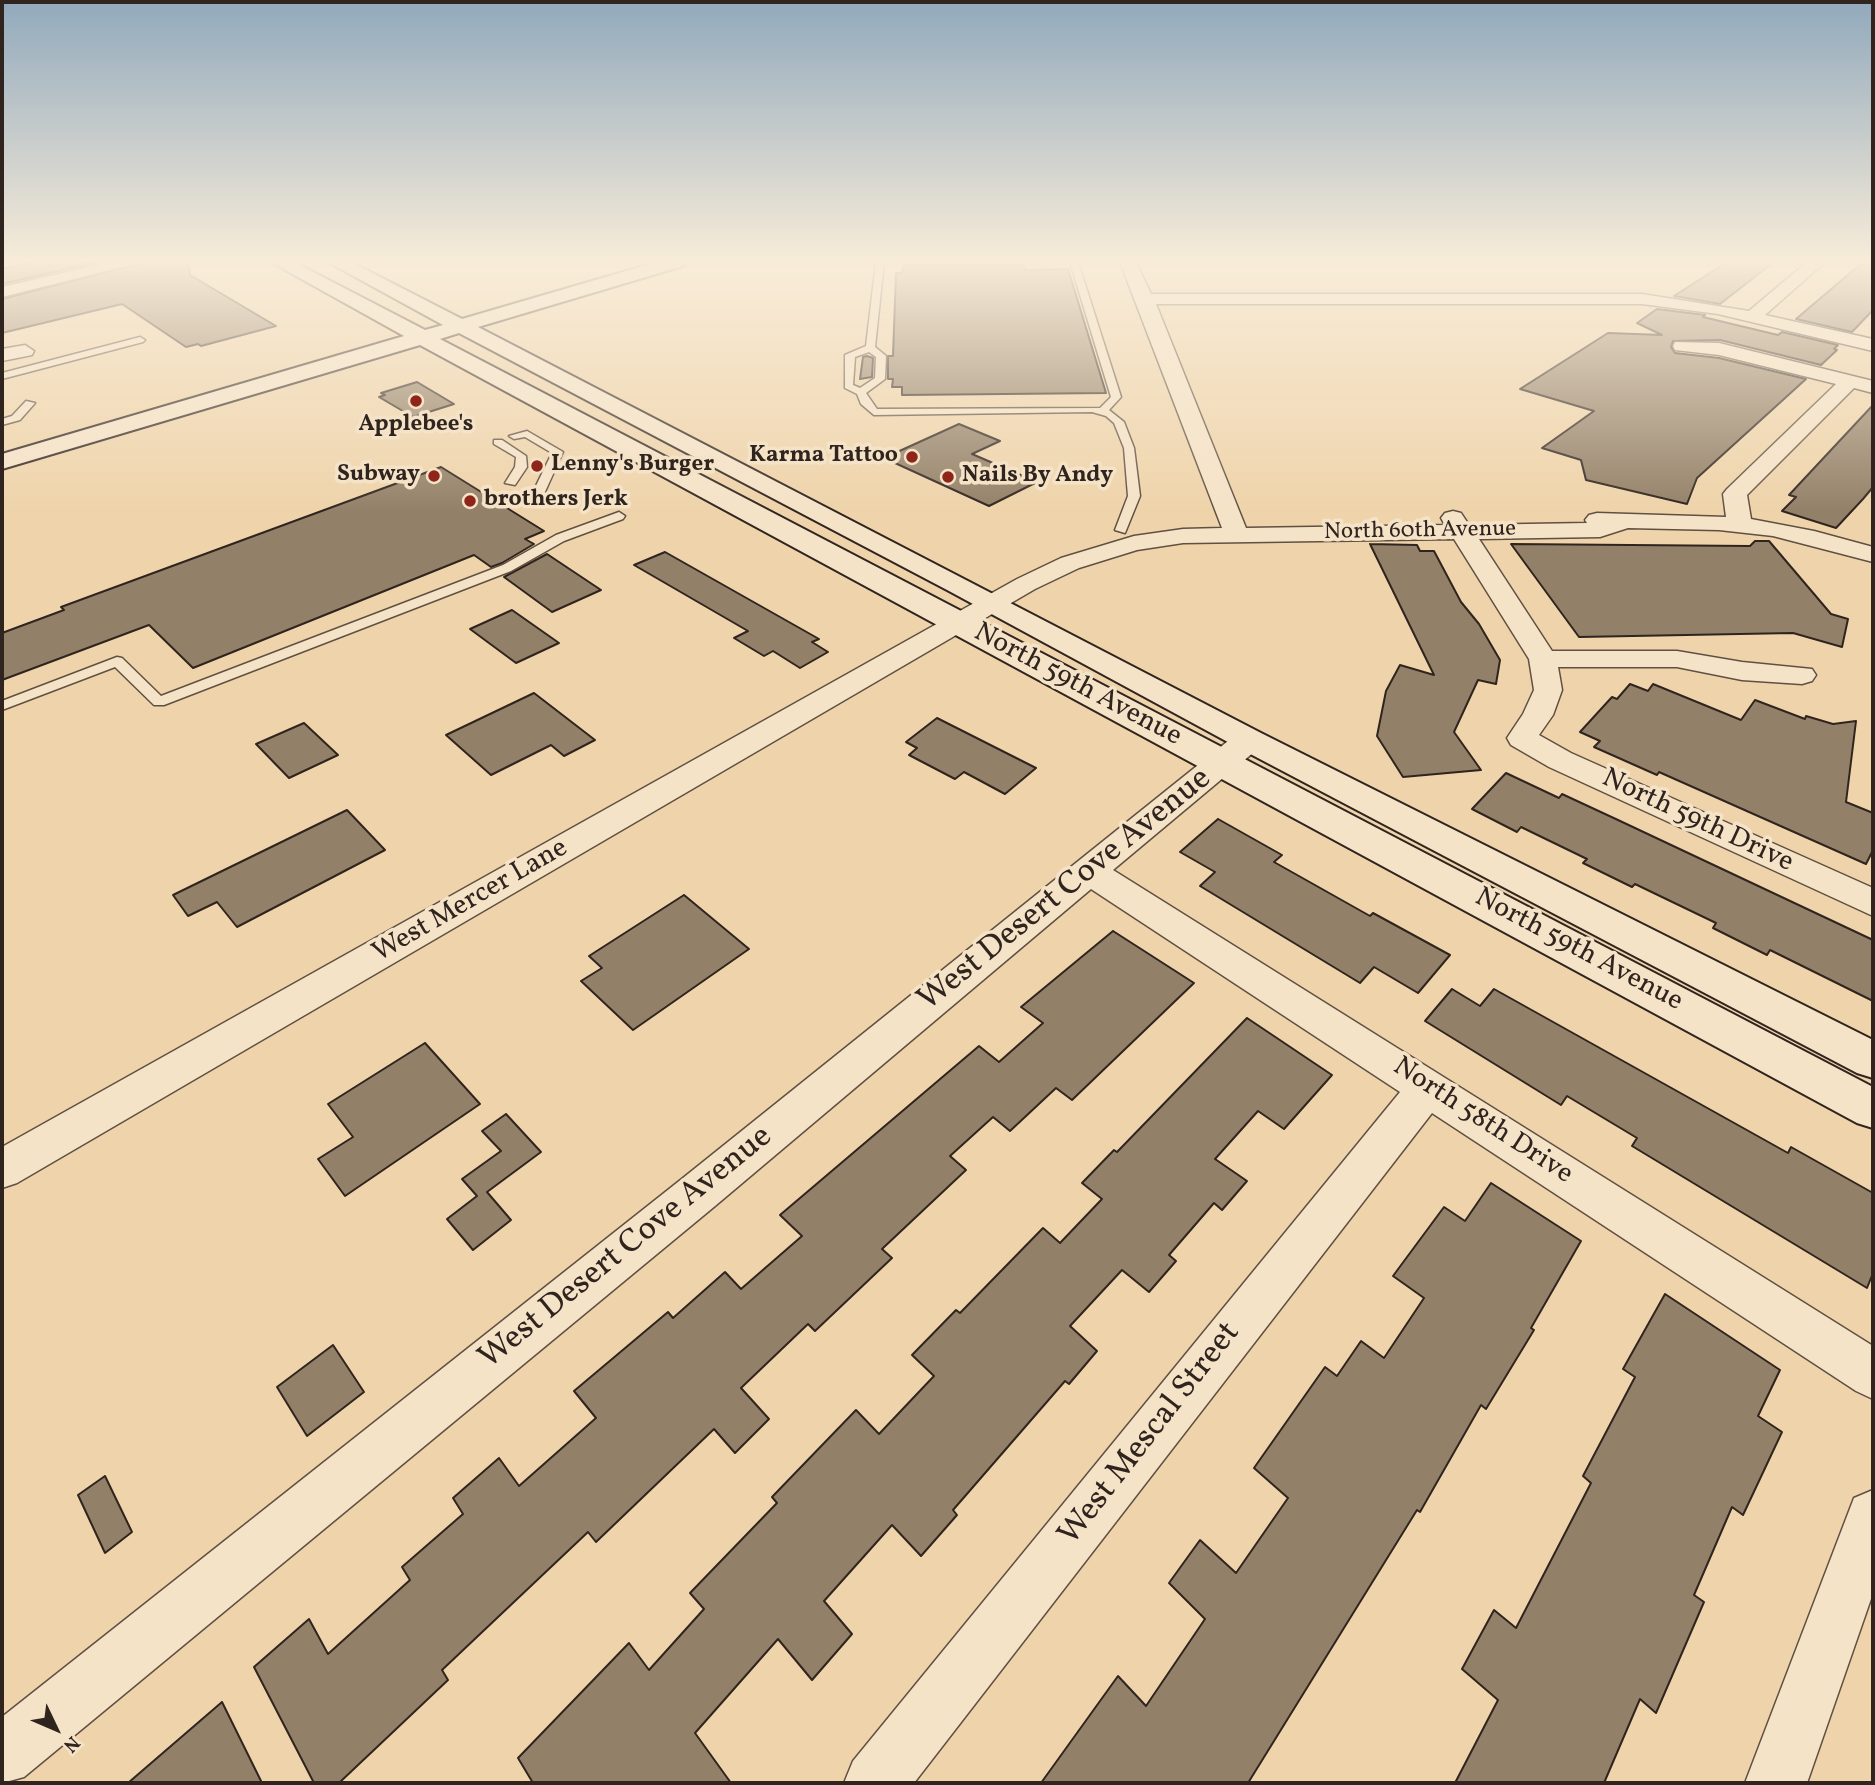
<!DOCTYPE html>
<style>
body{margin:0}
#map{position:relative;width:1875px;height:1785px;overflow:hidden;background:#efd4ab;font-family:Vollkorn,serif}
canvas{display:block}
.frame{position:absolute;inset:0;border:4px solid #30241f;pointer-events:none}
.north{position:absolute;left:21px;top:1694px;width:70px;height:70px;-webkit-text-stroke:5px #f5e3c8;paint-order:stroke;rotate:134deg;font-size:19px;font-weight:700;line-height:28px;text-align:center;color:#30241f}
.north::after{content:'';display:block;margin:auto;width:24px;height:32px;background:#30241f;clip-path:polygon(50% 0,100% 100%,50% 72%,0 100%)}
</style>
<div id="map">
<canvas width="1875" height="1785"></canvas>
<div class="frame"></div>
<div class="north">N</div>
</div>
<script>
const g = document.querySelector('canvas').getContext('2d');
g.lineJoin = 'round';
function fill(path, color) { g.fillStyle = color; g.fill(path, 'evenodd'); }
const toPath = rows => new Path2D(rows.map(r => 'M' + r).join(''));
function stroke(path, color, width, dash) { g.strokeStyle = color; g.lineWidth = width; g.lineCap = dash ? 'butt' : 'round'; g.setLineDash(dash || []); g.stroke(path); }
function label(font, color, halo, rows, align = 'center') {
  g.font = font + ' Vollkorn,serif'; g.lineWidth = 7; g.setLineDash([]); g.textBaseline = 'middle'; g.strokeStyle = halo; g.fillStyle = color; for (const [text, x, y, turn = 0] of rows) {
    g.save(); g.translate(x, y); g.rotate((+turn || 0) * Math.PI / 180); g.textAlign = isNaN(turn) ? turn : align; if (halo) g.strokeText(text, 0, 0); g.fillText(text, 0, 0); g.restore();
  }
}
const building = toPath([
 [33,262,98,262,2,284,2,269,33,262],
 [144,262,188,262,190,275,276,326,201,346,198,344,186,347,122,304,2,333,2,299,144,262],
 [1727,262,1774,262,1720,304,1674,296,1727,262],
 [1863,262,1873,262,1873,310,1852,332,1796,319,1863,262],
 [903,265,1024,265,1025,270,1068,269,1106,393,902,395,902,387,892,387,893,379,888,379,888,356,893,356,896,273,902,273,903,265],
 [1657,309,1705,315,1703,317,1778,335,1782,332,1838,345,1834,349,1837,350,1821,365,1720,340,1673,341,1671,347,1675,353,1719,358,1806,379,1697,478,1687,504,1586,480,1581,460,1542,448,1594,411,1520,389,1608,333,1662,335,1637,323,1657,309],
 [867,356,873,358,872,377,860,379,863,357,867,356],
 [417,382,454,404,413,417,379,397,385,395,381,393,417,382],
 [1873,405,1873,487,1863,499,1836,528,1782,511,1796,497,1789,495,1873,405],
 [959,424,1000,441,972,454,1037,482,989,506,884,458,959,424],
 [441,467,544,531,525,539,534,544,502,563,491,567,474,555,193,668,149,625,2,680,2,633,64,610,61,607,441,467],
 [1755,541,1769,541,1831,614,1848,619,1842,647,1793,633,1579,637,1511,544,1750,546,1755,541],
 [1370,544,1417,545,1420,551,1434,551,1461,602,1479,624,1500,660,1496,684,1478,680,1454,732,1481,770,1403,777,1377,736,1386,691,1400,665,1434,675,1370,544],
 [665,552,819,639,812,642,828,652,800,668,773,651,764,656,734,638,748,631,634,565,665,552],
 [547,554,601,590,552,612,504,577,547,554],
 [512,610,559,643,516,663,470,629,512,610],
 [1630,684,1648,691,1653,684,1741,720,1755,700,1805,719,1806,716,1833,724,1856,721,1846,802,1873,813,1873,850,1866,864,1659,772,1657,775,1594,747,1600,741,1580,732,1612,697,1617,699,1630,684],
 [534,693,595,740,564,756,551,745,491,775,446,735,534,693],
 [937,718,1036,768,1005,794,964,772,955,779,909,755,917,748,906,742,937,718],
 [304,723,338,755,289,778,256,744,304,723],
 [1506,773,1559,798,1562,794,1618,820,1873,940,1873,1001,1770,950,1767,955,1713,928,1716,923,1635,884,1632,887,1583,863,1587,859,1521,827,1517,832,1472,809,1506,773],
 [347,810,385,850,237,927,217,902,188,916,173,895,347,810],
 [1218,819,1282,855,1274,862,1370,916,1373,913,1450,955,1418,993,1374,967,1360,983,1200,886,1215,872,1180,852,1218,819],
 [684,895,749,949,633,1030,581,981,602,968,589,956,684,895],
 [1113,931,1194,983,1072,1100,1056,1088,1010,1131,993,1117,950,1156,966,1170,882,1249,892,1258,815,1331,808,1324,741,1388,769,1419,735,1453,714,1429,596,1542,588,1532,442,1670,448,1680,339,1783,314,1783,254,1667,309,1619,328,1654,410,1580,402,1567,463,1514,453,1498,499,1458,519,1486,596,1418,574,1391,668,1312,673,1318,725,1272,741,1289,802,1236,780,1215,979,1046,999,1062,1043,1023,1021,1007,1113,931],
 [1452,989,1480,1006,1494,989,1788,1153,1791,1147,1873,1193,1873,1273,1867,1288,1632,1146,1637,1138,1567,1096,1561,1105,1425,1021,1452,989],
 [1247,1018,1332,1075,1284,1129,1258,1111,1215,1159,1247,1181,1222,1210,1214,1203,1169,1255,1176,1261,1149,1292,1122,1270,1070,1326,1097,1351,1069,1384,1065,1381,953,1510,957,1515,921,1556,892,1525,824,1601,852,1634,812,1680,778,1639,695,1733,731,1783,533,1783,518,1758,629,1643,649,1670,704,1609,690,1593,777,1503,772,1497,856,1410,879,1434,934,1376,912,1355,956,1310,960,1313,1043,1228,1060,1243,1102,1199,1082,1183,1114,1150,1117,1152,1247,1018],
 [425,1043,480,1104,345,1196,318,1159,353,1137,328,1104,425,1043],
 [506,1114,541,1152,487,1192,511,1220,473,1250,447,1219,477,1196,462,1179,501,1151,482,1131,506,1114],
 [1491,1183,1581,1241,1531,1328,1534,1330,1486,1409,1481,1405,1420,1512,1417,1510,1248,1783,1041,1783,1118,1676,1146,1706,1205,1619,1169,1583,1200,1540,1236,1573,1288,1498,1254,1468,1325,1367,1337,1376,1361,1341,1384,1358,1424,1298,1393,1276,1444,1207,1465,1221,1491,1183],
 [1665,1294,1780,1370,1758,1416,1782,1432,1743,1515,1732,1507,1694,1595,1704,1602,1656,1713,1640,1699,1604,1783,1455,1783,1498,1700,1462,1669,1494,1610,1516,1628,1591,1483,1583,1476,1635,1377,1623,1369,1665,1294],
 [333,1345,364,1392,307,1436,277,1387,333,1345],
 [105,1476,132,1532,105,1553,78,1495,105,1476],
 [222,1702,262,1783,128,1783,222,1702]
]);
fill(building, '#938068');
stroke(building, '#30241f', 2);
const service = toPath([
 [876,262,884,262,875,347,886,356,885,379,866,393,877,409,1100,408,1111,397,1070,262,1078,262,1121,397,1109,410,1124,422,1134,448,1140,496,1125,533,1115,530,1128,496,1124,448,1114,423,1106,416,1092,412,874,415,861,404,857,394,845,388,845,355,866,346,876,262],
 [869,352,876,357,875,378,860,388,853,385,855,357,869,352],
 [140,337,145,340,143,342,2,379,2,373,140,337],
 [26,401,35,403,20,420,2,425,2,419,12,416,26,401],
 [527,431,563,452,544,494,538,497,532,494,552,453,525,437,514,439,509,436,527,431],
 [494,440,502,440,526,456,527,467,515,485,505,483,515,467,516,457,494,444,494,440],
 [619,512,625,516,623,519,564,541,511,571,164,705,154,705,115,667,2,710,2,701,117,657,122,658,161,696,503,565,556,535,619,512]
]);
const minor = toPath([
 [111,262,142,262,2,297,2,287,111,262],
 [1120,262,1136,262,1151,294,1642,294,1749,311,1807,262,1825,262,1765,315,1873,339,1873,351,1718,314,1642,304,1156,304,1246,528,1445,525,1441,518,1445,513,1453,511,1461,513,1469,525,1587,523,1585,520,1589,515,1597,513,1726,517,1723,494,1727,489,1836,384,1719,355,1675,350,1673,346,1675,342,1719,343,1873,381,1873,393,1854,388,1747,495,1751,519,1814,531,1873,547,1873,562,1773,536,1719,530,1628,528,1600,537,1479,539,1552,651,1677,651,1742,662,1812,669,1816,675,1812,681,1802,684,1742,680,1677,667,1558,667,1562,690,1553,715,1539,735,1571,753,1873,888,1873,916,1549,767,1511,745,1507,738,1523,714,1534,690,1529,659,1454,539,1183,543,1137,550,1079,568,1035,589,17,1183,2,1188,2,1147,1017,579,1061,558,1134,536,1183,529,1222,528,1120,262],
 [25,345,34,351,32,355,2,361,2,349,25,345],
 [1249,730,1260,733,1264,740,1260,747,1113,870,1873,1346,1873,1399,1856,1391,1432,1113,914,1783,844,1783,853,1761,1400,1092,1091,889,715,1206,24,1777,2,1783,2,1717,683,1178,1238,733,1249,730],
 [1873,1490,1873,1593,1807,1783,1745,1783,1854,1498,1873,1490]
]);
const secondary = toPath([
 [271,262,294,262,425,330,443,325,328,262,351,262,462,319,657,262,686,262,683,266,478,327,1261,733,1873,1040,1873,1078,1857,1073,1237,747,949,591,459,333,440,339,1873,1087,1873,1128,1857,1123,420,345,2,469,2,454,404,336,271,262]
]);
stroke(service, '#605042', 3);
stroke(minor, '#605042', 3);
stroke(secondary, '#30241f', 4);
fill(service, '#f5e3c8');
fill(minor, '#f5e3c8');
fill(secondary, '#f5e3c8');
const sky = g.createLinearGradient(0, 0, 0, 512);
sky.addColorStop(0, '#91a9bc');
sky.addColorStop(0.51, '#f8ecd9');
sky.addColorStop(1, '#f8ecd900');
g.fillStyle = sky;
g.fillRect(0, 0, 1875, 512);
for (const [x, y, r, color] of [
 [416,401,7,"#8f2418"],
 [912,457,7,"#8f2418"],
 [537,466,7,"#8f2418"],
 [434,476,7,"#8f2418"],
 [948,477,7,"#8f2418"],
 [470,501,7,"#8f2418"]
]) { const dot = new Path2D(); dot.arc(x, y, r, 0, 2 * Math.PI); g.fillStyle = color; g.fill(dot); stroke(dot, '#f5e3c8', 2.5); }
label('bold 23px', '#30241f', '#f5e3c8', [
 ["Applebee's",416,426,"center"],
 ["Karma Tattoo",898,457,"right"],
 ["Lenny's Burger",551,466],
 ["Subway",420,476,"right"],
 ["Nails By Andy",962,477],
 ["brothers Jerk",484,501]
], 'left');
label('23px', '#30241f', '#f5e3c8', [
 ["North 60th Avenue",1420,532,-1]
]);
label('28px', '#30241f', '#f5e3c8', [
 ["North 59th Avenue",1077,686,28],
 ["North 59th Drive",1697,822,25],
 ["West Mercer Lane",471,902,-30],
 ["North 59th Avenue",1578,951,28],
 ["North 58th Drive",1482,1122,33]
]);
label('33px', '#30241f', '#f5e3c8', [
 ["West Desert Cove Avenue",1066,891,-39],
 ["West Desert Cove Avenue",627,1249,-39],
 ["West Mescal Street",1151,1435,-52]
]);
</script>
